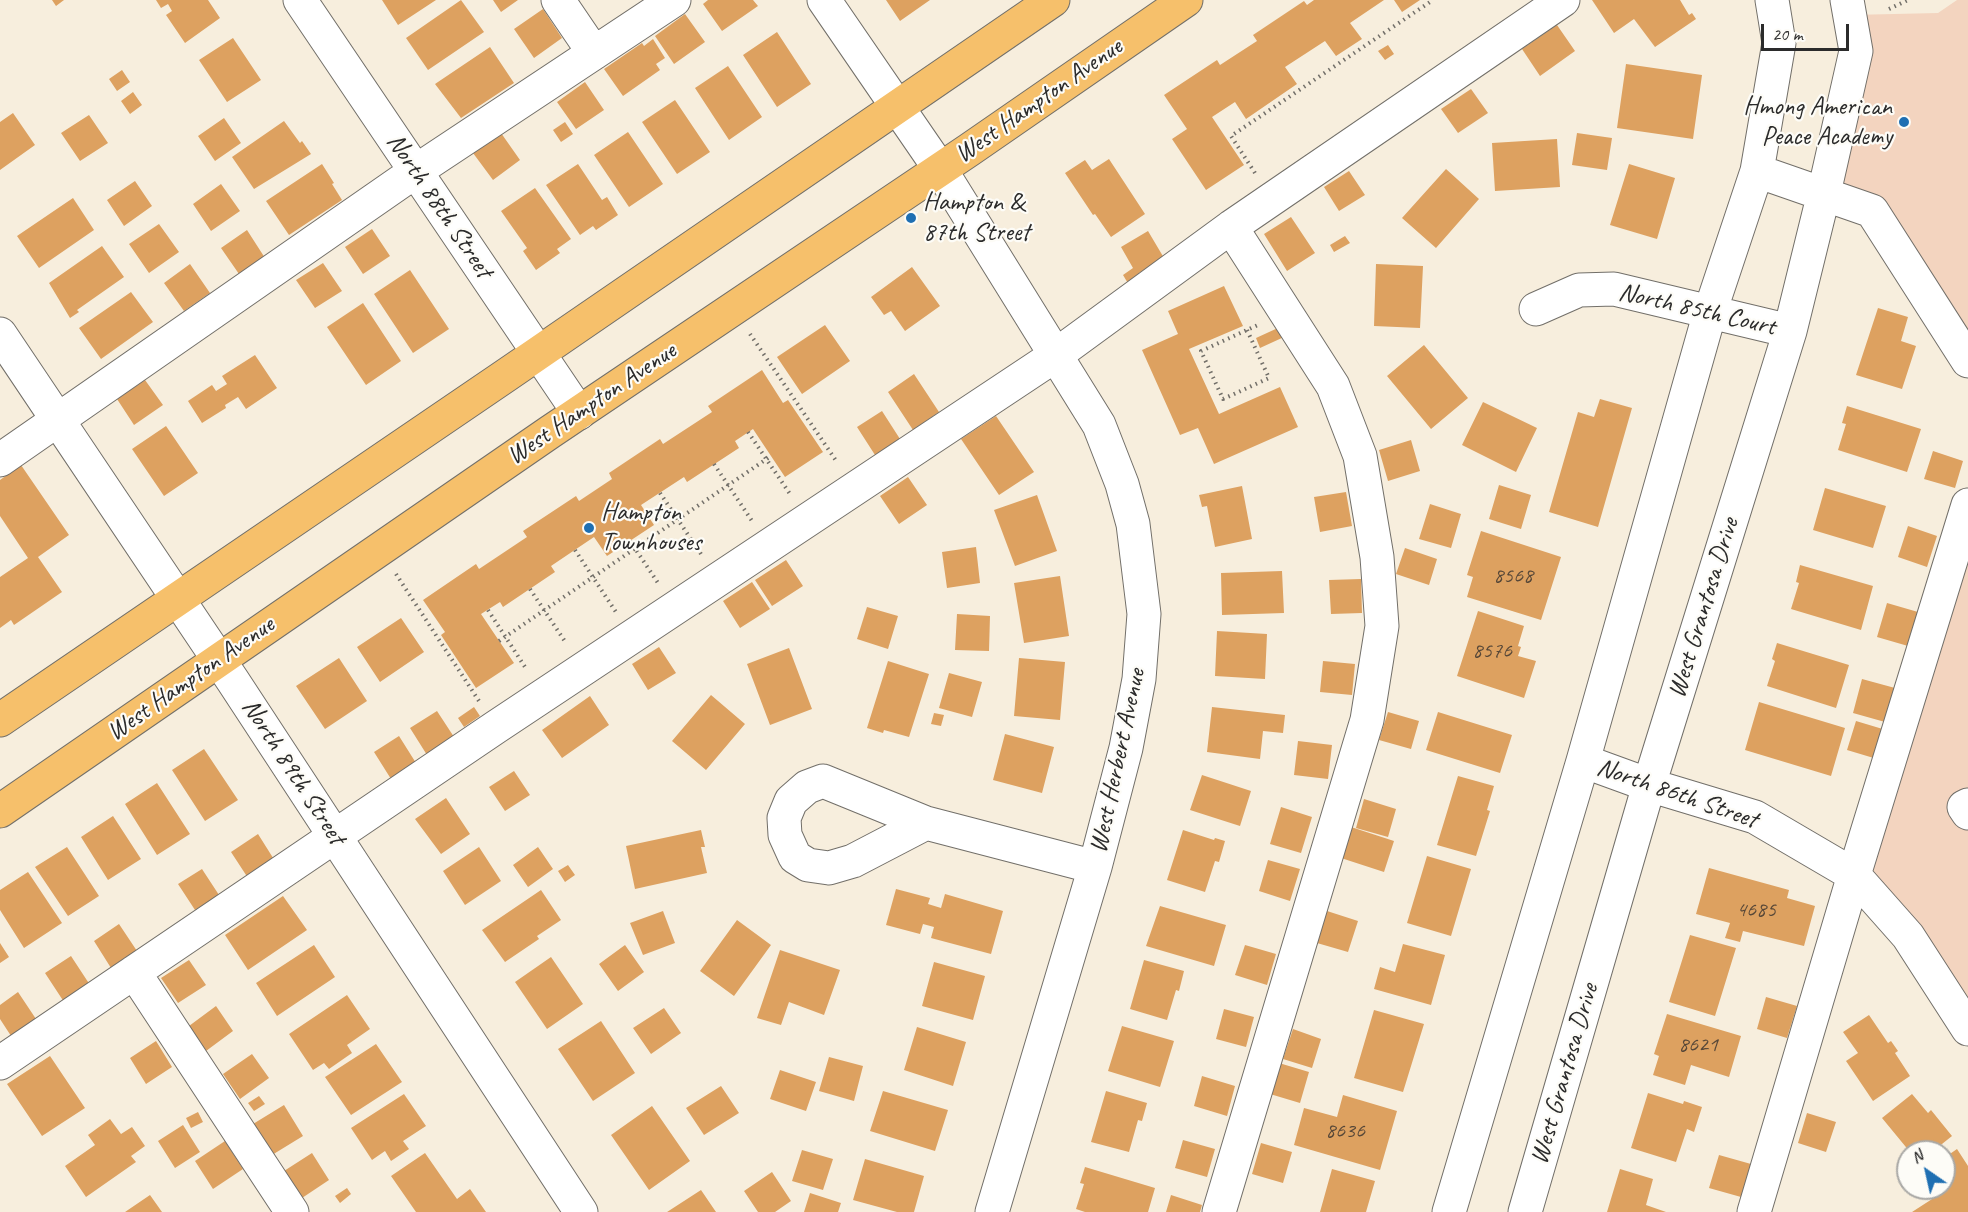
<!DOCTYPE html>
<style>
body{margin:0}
#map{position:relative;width:1968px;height:1212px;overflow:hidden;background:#f7eedd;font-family:Caveat,sans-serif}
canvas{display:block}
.north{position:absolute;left:1896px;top:1140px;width:60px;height:60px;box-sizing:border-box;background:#fdfcf7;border:2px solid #a9a8a5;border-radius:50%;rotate:326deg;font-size:16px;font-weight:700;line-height:24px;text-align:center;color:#2b2b2b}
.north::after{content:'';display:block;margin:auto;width:21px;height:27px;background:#1f6fb2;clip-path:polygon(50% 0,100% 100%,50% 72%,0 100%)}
.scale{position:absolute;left:1761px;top:24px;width:88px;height:27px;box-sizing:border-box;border:3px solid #2b2b2b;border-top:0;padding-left:8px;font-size:18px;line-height:21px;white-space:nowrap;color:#2b2b2b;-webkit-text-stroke:4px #fdfcf7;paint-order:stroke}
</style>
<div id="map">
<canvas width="1968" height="1212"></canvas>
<div class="north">N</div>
<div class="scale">20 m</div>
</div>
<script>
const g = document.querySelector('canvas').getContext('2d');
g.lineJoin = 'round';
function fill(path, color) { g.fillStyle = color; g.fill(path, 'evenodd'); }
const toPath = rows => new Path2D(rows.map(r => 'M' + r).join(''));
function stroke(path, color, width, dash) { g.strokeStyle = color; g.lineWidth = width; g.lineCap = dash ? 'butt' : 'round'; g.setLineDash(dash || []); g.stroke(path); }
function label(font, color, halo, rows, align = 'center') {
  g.font = font + ' Caveat,sans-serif'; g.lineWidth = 4.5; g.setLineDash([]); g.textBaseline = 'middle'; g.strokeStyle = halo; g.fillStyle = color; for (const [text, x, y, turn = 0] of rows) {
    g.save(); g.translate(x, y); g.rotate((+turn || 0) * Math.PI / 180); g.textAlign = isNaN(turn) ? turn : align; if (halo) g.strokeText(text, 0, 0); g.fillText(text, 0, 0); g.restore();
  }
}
fill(toPath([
 [1957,0,1968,0,1968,361,1872,211,1824,193,1850,15,1938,13],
 [1968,505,1968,1029,1854,875]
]), '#f3d4bf');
fill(toPath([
 [52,0,64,0,56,6],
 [156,0,208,0,220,18,185,43,166,15,172,11,168,4,161,8],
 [382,0,436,0,398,25],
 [461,0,484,32,428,70,406,38],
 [493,0,518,0,501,12],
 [708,0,753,0,758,6,722,31,703,4],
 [886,0,930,0,900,21],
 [1314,0,1384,0,1350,23,1362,39,1336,56,1325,41,1285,67,1297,84,1246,119,1235,102,1212,117,1244,165,1206,190,1172,139,1187,129,1164,95,1217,60,1220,65,1257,41,1253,35,1304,1,1307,5],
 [1394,0,1420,0,1402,12],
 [1592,0,1680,0,1689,15,1692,13,1696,19,1655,47,1634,19,1614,33],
 [543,9,562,38,534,58,514,29],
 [685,14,705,42,674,64,655,36],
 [1557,25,1575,51,1540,76,1522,49],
 [777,32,811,84,777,107,743,55],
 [233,38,261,80,227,102,199,60],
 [653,39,665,58,656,64,660,70,623,96,604,69,642,43,644,46],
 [1388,45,1394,54,1385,60,1378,51],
 [490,47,514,83,461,118,435,84],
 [1626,64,1702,75,1693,139,1617,128],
 [728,66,762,117,729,140,695,88],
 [122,70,130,82,117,91,109,79],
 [585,82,604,110,576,129,557,102],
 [1471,89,1488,113,1458,133,1441,109],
 [133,92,142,105,130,114,121,101],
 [675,100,710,152,677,174,642,122],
 [13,113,35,145,0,170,0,122],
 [89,115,108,143,80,161,61,133],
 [224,118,241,143,215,161,198,136],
 [284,121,300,143,302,141,311,154,254,189,232,157],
 [565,122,573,134,561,142,553,130],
 [628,132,663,184,629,207,594,155],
 [501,133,520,160,493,180,473,153],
 [1577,133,1612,138,1607,170,1572,165],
 [1557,139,1560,187,1495,191,1492,143],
 [1109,159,1145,214,1111,237,1095,214,1093,215,1065,173,1085,160,1092,170],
 [322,164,334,183,332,184,342,200,289,235,266,201],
 [578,164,602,200,607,197,618,215,596,230,593,226,580,235,546,185],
 [1629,164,1675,178,1657,239,1610,225],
 [1446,169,1479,199,1436,248,1402,218],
 [1349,171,1365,195,1339,211,1324,187],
 [135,181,152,206,124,226,107,200],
 [221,184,240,211,211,231,193,204],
 [535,188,571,239,557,249,560,253,536,270,523,251,527,248,501,211],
 [73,198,94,230,39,268,17,236],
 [1291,217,1315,253,1287,271,1264,234],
 [159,224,179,252,149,273,129,244],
 [372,229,390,256,363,274,345,247],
 [247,230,265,258,239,274,221,248],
 [1148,231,1164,258,1139,273,1142,277,1129,285,1123,275,1133,268,1121,247],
 [1345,236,1350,243,1334,252,1330,245],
 [102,246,124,277,77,310,79,312,70,318,49,283],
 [323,263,342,291,315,308,296,280],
 [190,264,210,293,184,311,164,283],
 [1376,264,1423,266,1420,328,1374,326],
 [912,267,940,306,905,331,891,311,884,315,871,297],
 [410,270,449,329,413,353,374,294],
 [1224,286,1243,326,1189,349,1219,414,1280,387,1298,427,1214,464,1198,428,1180,435,1142,350,1178,334,1168,311],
 [131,292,153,322,101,359,79,328],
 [363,303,401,361,366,385,327,327],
 [1878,308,1908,317,1901,341,1916,346,1902,389,1856,375],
 [825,325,850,361,802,394,777,357],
 [1280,327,1284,337,1260,348,1256,338],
 [1424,345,1468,398,1431,429,1387,376],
 [255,355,277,388,246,409,238,397,225,405,226,408,202,423,188,401,212,385,216,391,227,384,222,376],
 [762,370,783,403,788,400,823,452,785,477,753,429,735,441,739,448,687,482,684,477,641,505,654,525,607,556,594,537,551,566,555,572,503,607,500,602,481,614,514,663,476,688,441,635,445,632,423,600,476,564,479,569,527,537,523,531,576,496,579,501,612,479,609,473,660,439,663,444,712,412,708,406],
 [914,374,939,412,913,430,888,392],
 [145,380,163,405,134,425,117,399],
 [1600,399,1632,408,1598,527,1549,512,1578,412,1594,417],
 [1483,402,1537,428,1516,472,1462,445],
 [1847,406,1921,429,1907,472,1838,450,1846,424,1842,423],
 [882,411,900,439,875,455,857,427],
 [996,416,1034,472,999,495,961,439],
 [166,426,198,473,164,496,132,449],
 [1411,440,1420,471,1388,481,1379,450],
 [1933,451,1963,461,1955,488,1924,479],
 [21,465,69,535,38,557,62,592,14,625,11,620,0,628,0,577,28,558,0,516,0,480],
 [908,477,927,505,899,524,880,496],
 [1499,485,1531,495,1521,529,1489,519],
 [1242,486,1252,539,1215,547,1207,506,1202,507,1199,495],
 [1825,488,1886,506,1873,548,1813,530],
 [1346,492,1352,526,1320,532,1314,497],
 [1037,495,1057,551,1015,566,994,510],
 [1430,504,1461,514,1451,548,1419,539],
 [1908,526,1937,536,1927,567,1898,557],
 [1481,531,1561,557,1541,620,1467,597,1473,577,1467,575],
 [976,547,980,583,947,588,942,552],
 [1405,548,1437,559,1429,585,1396,574],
 [786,560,803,586,772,606,755,580],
 [1800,565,1873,586,1861,630,1791,609,1799,583,1796,582],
 [1282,571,1284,613,1222,615,1221,573],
 [1060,576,1069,636,1024,643,1014,583],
 [1361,579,1362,613,1331,614,1329,580],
 [752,582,770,609,740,628,723,601],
 [1887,603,1918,612,1908,646,1877,637],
 [867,607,898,616,888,649,857,639],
 [1478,611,1524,626,1518,646,1521,647,1518,656,1536,661,1524,698,1457,676],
 [957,614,990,616,989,651,955,650],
 [401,618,424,652,380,682,357,647],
 [1217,631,1267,634,1265,679,1215,676],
 [1777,643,1849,665,1836,708,1767,686,1775,661,1772,659],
 [659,647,676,673,648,690,632,664],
 [789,648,812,709,770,725,747,664],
 [339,658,367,701,325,729,296,686],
 [1019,658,1065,662,1060,720,1014,716],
 [888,661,929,674,909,737,884,730,883,733,867,728],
 [1323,661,1355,664,1352,695,1320,692],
 [949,673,982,682,972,717,939,708],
 [1862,679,1895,688,1885,722,1853,713],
 [711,695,745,724,706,770,672,741],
 [590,696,609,725,562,758,542,730],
 [1759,702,1845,728,1831,776,1745,750],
 [474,707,480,716,464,727,458,718],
 [1212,707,1285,715,1283,733,1263,731,1260,759,1207,752],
 [437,711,454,737,427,755,410,728],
 [1388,712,1419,721,1411,749,1379,740],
 [1438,712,1512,735,1500,773,1426,750],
 [934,713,944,715,941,726,931,724],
 [1856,721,1886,730,1877,759,1847,750],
 [1005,734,1054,747,1042,793,993,780],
 [399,736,416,763,391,779,374,752],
 [1298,741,1332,745,1328,779,1294,775],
 [204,749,238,800,205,821,172,770],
 [514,771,530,795,505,811,489,787],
 [1202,775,1251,791,1240,826,1190,810],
 [1458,776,1494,786,1487,810,1490,811,1476,856,1437,845],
 [157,783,190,834,157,855,125,804],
 [446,798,470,834,441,854,415,819],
 [1364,799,1396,809,1388,837,1356,828],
 [1281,807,1312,817,1301,853,1270,844],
 [113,816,141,859,108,880,81,837],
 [1351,827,1394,841,1384,872,1341,858],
 [701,830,705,847,701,847,707,873,635,889,626,846],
 [1183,830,1214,840,1215,838,1225,841,1219,862,1215,861,1205,892,1167,880],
 [258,834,275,861,248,878,231,852],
 [67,847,99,896,68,916,35,867],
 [479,847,501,881,465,905,443,871],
 [538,847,553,869,528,887,513,865],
 [1427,856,1471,869,1451,936,1407,923],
 [1268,860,1300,869,1290,901,1259,891],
 [568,865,575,875,565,882,558,871],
 [1709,868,1789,890,1787,898,1815,906,1804,946,1743,931,1740,942,1725,938,1730,923,1696,914],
 [202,869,219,895,195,910,178,884],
 [28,872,62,923,24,948,0,910,0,890],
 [896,889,930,898,928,904,941,908,945,894,1003,911,991,954,931,938,934,927,923,924,920,934,886,925],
 [541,890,561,920,537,936,539,939,505,962,482,930],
 [283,896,307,930,248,970,225,935],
 [1160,906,1226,925,1214,966,1146,946],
 [663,911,675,943,643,955,630,923],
 [1327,911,1358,921,1348,952,1317,943],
 [737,920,771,945,734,996,700,971],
 [119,924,137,951,111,968,94,941],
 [1690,935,1736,948,1715,1016,1669,1002],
 [0,943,9,957,0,963],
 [1403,944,1445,955,1431,1005,1374,989,1380,967,1395,972],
 [314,945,335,977,277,1016,256,983],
 [625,945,644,972,618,991,599,964],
 [1245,945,1276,954,1267,985,1235,975],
 [780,950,840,970,824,1015,789,1002,781,1025,757,1018],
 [71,956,90,985,64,1002,45,973],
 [551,957,583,1004,547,1029,515,982],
 [189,960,206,985,178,1003,161,978],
 [1144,960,1184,971,1179,991,1176,990,1167,1020,1130,1009],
 [934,962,985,976,973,1020,922,1006],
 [18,992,38,1022,13,1039,0,1019,0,1005],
 [347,995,370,1029,347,1045,352,1053,329,1069,324,1063,313,1070,289,1034],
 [1766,997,1797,1006,1787,1038,1757,1029],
 [216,1006,233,1031,206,1051,189,1026],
 [664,1008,681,1033,651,1054,633,1028],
 [1224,1009,1254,1017,1246,1047,1216,1039],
 [1374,1010,1424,1024,1403,1092,1354,1078],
 [1667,1014,1741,1036,1729,1077,1691,1065,1685,1085,1653,1075,1659,1056,1654,1054],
 [1869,1015,1888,1043,1891,1041,1898,1051,1895,1053,1910,1076,1873,1101,1846,1061,1858,1053,1843,1032],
 [601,1021,635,1073,593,1101,558,1049],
 [1122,1026,1174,1041,1160,1087,1108,1071],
 [917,1027,966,1042,953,1086,904,1070],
 [1293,1029,1321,1039,1312,1068,1283,1059],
 [156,1041,172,1067,146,1084,130,1058],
 [376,1044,402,1082,351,1115,325,1077],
 [252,1054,269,1078,240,1099,223,1074],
 [50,1056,85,1108,42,1136,7,1084],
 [829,1057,863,1066,854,1101,819,1091],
 [1279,1063,1309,1072,1300,1103,1270,1094],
 [780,1070,816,1082,806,1111,770,1099],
 [1202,1076,1235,1086,1227,1116,1194,1106],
 [721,1086,739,1113,704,1135,686,1108],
 [883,1091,948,1110,935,1151,870,1131],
 [1106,1091,1147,1103,1142,1121,1138,1120,1129,1152,1091,1142],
 [1648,1093,1683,1104,1684,1101,1702,1107,1694,1132,1687,1129,1676,1162,1631,1148],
 [404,1094,426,1126,403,1141,409,1149,391,1161,385,1151,372,1160,351,1128],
 [1912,1094,1928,1113,1931,1110,1952,1136,1932,1152,1910,1152,1882,1118],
 [1343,1095,1397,1111,1380,1170,1294,1145,1304,1108,1337,1117],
 [259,1096,265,1104,254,1111,248,1103],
 [284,1105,303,1136,272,1155,253,1124],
 [652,1106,690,1161,649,1190,611,1135],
 [198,1112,203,1122,191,1128,186,1118],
 [1807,1113,1836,1122,1826,1152,1798,1143],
 [110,1119,121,1134,132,1127,145,1146,131,1156,136,1162,86,1197,65,1166,95,1145,88,1135],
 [183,1125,200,1152,175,1168,158,1141],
 [1183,1140,1215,1149,1207,1177,1175,1168],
 [225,1141,243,1169,213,1189,195,1161],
 [1261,1143,1292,1152,1283,1183,1252,1174],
 [1957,1149,1968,1166,1968,1212,1912,1212,1943,1192,1940,1188,1944,1188,1944,1158],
 [802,1150,833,1159,823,1190,792,1181],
 [312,1153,329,1180,302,1198,284,1171],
 [425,1153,457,1199,470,1189,486,1212,416,1212,391,1176],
 [1719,1155,1751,1164,1741,1197,1709,1188],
 [865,1159,924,1176,914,1212,897,1212,853,1200],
 [1085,1167,1155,1188,1148,1212,1085,1212,1076,1209,1084,1184,1080,1183],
 [1332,1169,1375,1181,1366,1212,1320,1212],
 [1620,1169,1653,1179,1646,1205,1666,1212,1607,1212],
 [772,1172,791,1201,775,1212,758,1212,744,1191],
 [347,1188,351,1194,340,1203,335,1196],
 [701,1190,716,1212,667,1212],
 [810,1193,841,1203,838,1212,804,1212],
 [150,1195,162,1212,125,1212],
 [1171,1195,1202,1205,1200,1212,1166,1212]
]), '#dda160');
const minor = toPath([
 [300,0,579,413],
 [558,0,594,53],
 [824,0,940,169,1099,425,1122,484,1133,524,1144,614,1139,679,1126,748,1095,867,992,1212],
 [1757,171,1872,211,1968,361],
 [1536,309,1579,290,1614,289,1790,331],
 [0,334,233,681,581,1212],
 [0,460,416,171,674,0],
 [1583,761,1649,785,1755,817,1854,875,1908,936,1968,1029],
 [823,781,926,823,853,861,829,868,808,865,795,857,785,835,784,818,791,801,807,787,823,781],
 [1968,805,1964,807,1968,813],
 [926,823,1095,867],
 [134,972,292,1212],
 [0,1063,496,727,1056,355,1231,227,1563,0],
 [1219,1212,1367,720,1382,626,1377,557,1360,456,1333,386,1231,227],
 [1449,1212,1583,761,1710,312,1757,171,1779,43,1772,0],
 [1525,1212,1649,785,1790,331,1824,193,1856,51,1847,0],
 [1754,1212,1854,875,1968,505]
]);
const major = toPath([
 [0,720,505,376,1053,0],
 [0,811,550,432,969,150,1186,0]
]);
stroke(minor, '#726f69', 35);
stroke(major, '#726f69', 35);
stroke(toPath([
 [1889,9,1908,0],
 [1255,173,1231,136,1433,0],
 [1247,330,1269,378,1223,399,1201,351,1247,330,1258,325],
 [750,334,837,462],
 [748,432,790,494],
 [714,464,752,521],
 [660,493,701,554],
 [630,541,658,583],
 [575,550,616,612],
 [396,574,479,701],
 [530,589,566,643],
 [488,610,527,670],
 [499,641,771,456]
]), '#726f69', 4, [1.5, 4.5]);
stroke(minor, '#fff', 33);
stroke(major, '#f6c06b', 33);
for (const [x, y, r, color] of [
 [1904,122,6,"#1f6fb2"],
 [911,218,6,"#1f6fb2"],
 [589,528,6,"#1f6fb2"]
]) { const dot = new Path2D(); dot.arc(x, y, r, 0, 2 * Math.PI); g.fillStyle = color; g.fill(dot); stroke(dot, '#fdfcf7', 2); }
label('22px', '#584838', null, [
 ["8568",1513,576],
 ["8576",1492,651],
 ["4685",1756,910],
 ["8621",1698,1045],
 ["8636",1345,1131]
]);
label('26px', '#2b2b2b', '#fdfcf7', [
 ["West Hampton Avenue",1039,101,-35],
 ["North 88th Street",439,206,56],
 ["North 85th Court",1697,310,13],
 ["West Hampton Avenue",592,404,-34],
 ["West Grantosa Drive",1704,608,-73],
 ["West Hampton Avenue",191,679,-35],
 ["West Herbert Avenue",1118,761,-78],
 ["North 89th Street",293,772,57],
 ["North 86th Street",1677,794,19],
 ["West Grantosa Drive",1565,1074,-74]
]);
label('26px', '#2b2b2b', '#fdfcf7', [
 ["Hmong American",1892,107,"right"],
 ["Peace Academy",1892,137,"right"],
 ["Hampton &",923,203],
 ["87th Street",923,233],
 ["Hampton",601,513],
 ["Townhouses",601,543]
], 'left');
</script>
